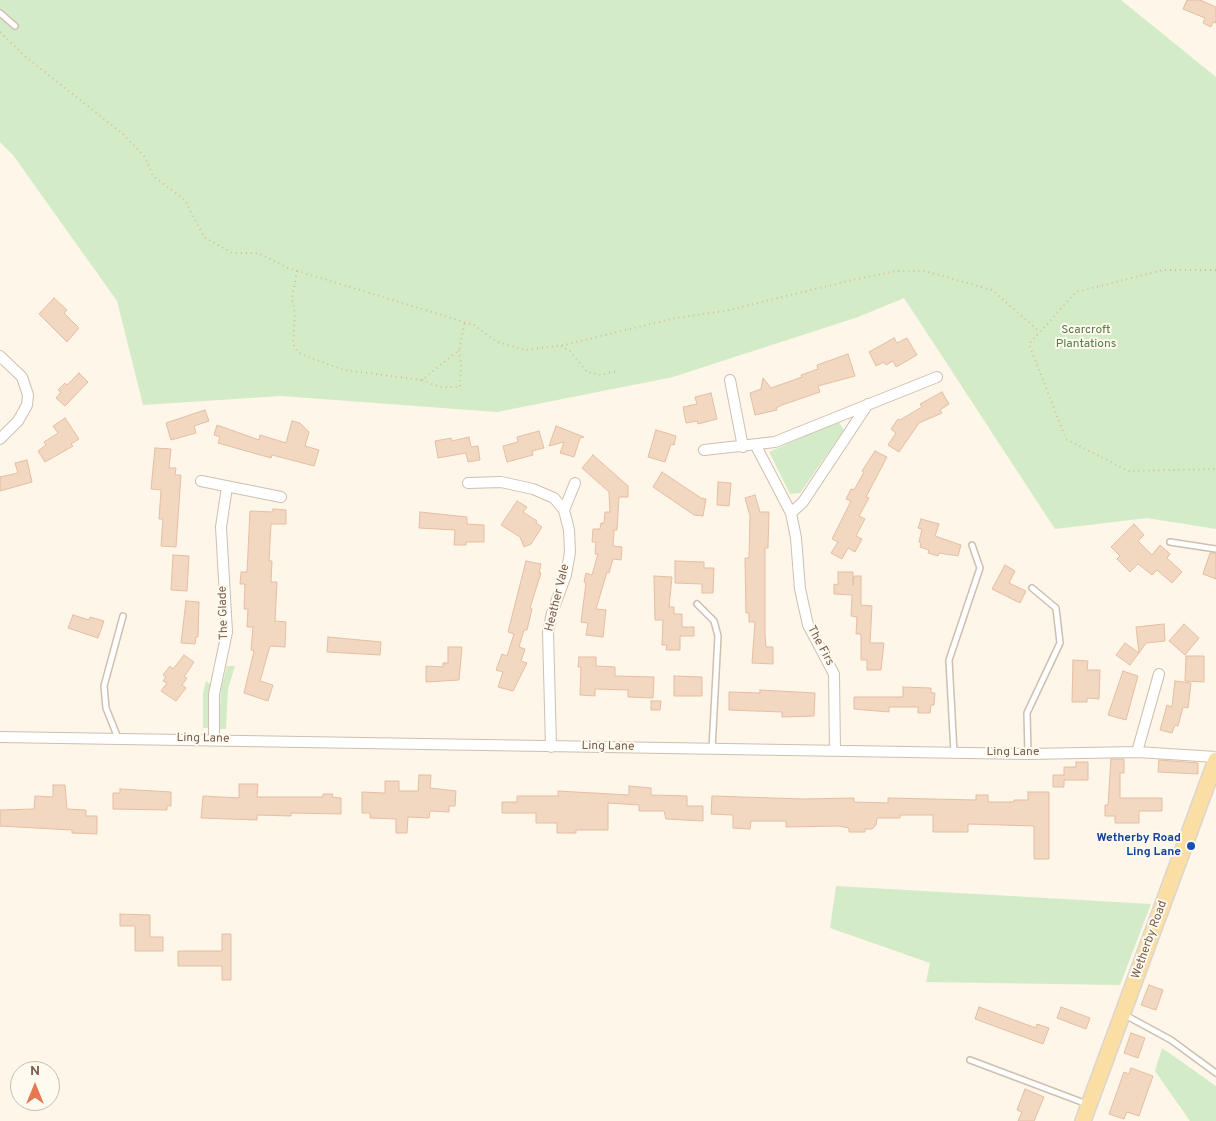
<!DOCTYPE html>
<style>
body{margin:0}
#map{position:relative;width:1216px;height:1121px;overflow:hidden;background:#fdf6e9;font-family:Overpass,sans-serif}
canvas{display:block}
.north{position:absolute;left:10px;top:1061px;width:50px;height:50px;box-sizing:border-box;background:#fffaf0;border:1px solid #c9bcae;border-radius:50%;rotate:0deg;font-size:14px;font-weight:700;line-height:20px;text-align:center;color:#785e4c}
.north::after{content:'';display:block;margin:auto;width:18px;height:22px;background:#e57850;clip-path:polygon(50% 0,100% 100%,50% 72%,0 100%)}
</style>
<div id="map">
<canvas width="1216" height="1121"></canvas>
<div class="north">N</div>
</div>
<script>
const g = document.querySelector('canvas').getContext('2d');
g.lineJoin = 'round';
function fill(path, color) { g.fillStyle = color; g.fill(path, 'evenodd'); }
const toPath = rows => new Path2D(rows.map(r => 'M' + r).join(''));
function stroke(path, color, width, dash) { g.strokeStyle = color; g.lineWidth = width; g.lineCap = dash ? 'butt' : 'round'; g.setLineDash(dash || []); g.stroke(path); }
function label(font, color, halo, rows, align = 'center') {
  g.font = font + ' Overpass,sans-serif'; g.lineWidth = 4; g.setLineDash([]); g.textBaseline = 'middle'; g.strokeStyle = halo; g.fillStyle = color; for (const [text, x, y, turn = 0] of rows) {
    g.save(); g.translate(x, y); g.rotate((+turn || 0) * Math.PI / 180); g.textAlign = isNaN(turn) ? turn : align; if (halo) g.strokeText(text, 0, 0); g.fillText(text, 0, 0); g.restore();
  }
}
fill(toPath([
 [0,0,1121,0,1216,77,1216,529,1147,518,1055,529,904,298,858,317,673,377,497,412,281,396,143,405,117,301,13,155,0,142],
 [838,421,844,430,800,493,790,494,769,452],
 [227,666,235,666,228,689,226,729,219,729,221,689],
 [206,681,211,685,209,695,208,728,203,728,203,693],
 [836,886,1151,904,1120,985,926,982,930,963,830,928],
 [1162,1048,1216,1086,1216,1121,1190,1121,1155,1071]
]), '#d4ebc7');
const building = toPath([
 [1187,0,1200,0,1216,7,1216,23,1213,22,1211,27,1203,23,1205,18,1183,9,1187,0],
 [54,298,67,310,64,313,79,328,67,342,39,314,54,298],
 [894,338,897,343,907,338,917,355,896,367,893,361,886,365,884,362,876,366,869,352,894,338],
 [848,354,855,376,818,386,820,392,782,405,776,408,777,410,755,415,750,393,761,389,763,378,771,388,802,377,801,375,818,369,817,365,848,354],
 [79,373,88,382,65,406,56,398,61,392,58,390,65,383,67,385,79,373],
 [942,392,949,404,940,410,942,413,919,423,899,452,888,445,896,433,891,429,898,419,900,420,922,407,920,404,942,392],
 [711,393,717,419,698,424,697,421,686,423,683,407,697,404,695,397,711,393],
 [205,410,209,421,194,426,196,433,171,440,166,423,205,410],
 [65,418,79,439,71,444,73,446,45,462,38,451,46,445,44,442,58,433,53,426,65,418],
 [292,421,300,423,309,432,305,446,319,450,314,466,272,455,271,458,218,443,220,437,214,435,217,425,259,440,260,435,286,443,292,421],
 [556,426,584,437,580,438,574,457,560,453,564,442,549,446,556,426],
 [656,430,676,436,674,445,671,444,665,462,648,457,656,430],
 [539,431,544,448,532,451,533,455,507,462,503,446,518,442,517,437,539,431],
 [469,437,471,447,478,446,480,460,468,462,466,453,438,458,435,441,451,438,452,441,469,437],
 [155,448,171,449,169,468,176,468,175,475,181,475,176,547,161,546,163,519,159,519,161,490,151,489,155,448],
 [875,451,887,457,866,497,869,498,859,516,865,519,856,536,862,539,855,552,848,548,842,559,831,553,838,542,832,539,851,501,846,499,851,489,854,490,864,472,862,471,875,451],
 [593,455,628,486,628,497,619,497,617,530,614,530,613,546,622,547,621,560,613,559,609,573,607,572,596,609,606,610,603,637,586,635,588,623,581,622,586,583,584,582,586,573,592,575,598,554,595,554,596,542,592,542,593,529,600,529,601,523,604,523,605,512,610,512,609,492,582,468,593,455],
 [27,460,32,482,0,491,0,477,18,473,15,463,27,460],
 [662,472,701,498,706,499,703,516,694,515,653,487,662,472],
 [718,482,731,483,729,506,717,505,718,482],
 [755,495,760,512,769,512,768,548,765,548,765,634,766,647,773,647,773,664,752,663,755,622,749,622,749,613,746,613,745,558,749,558,750,516,745,498,755,495],
 [517,501,527,507,523,512,537,521,536,523,542,527,531,544,524,547,520,537,501,525,517,501],
 [273,509,286,510,286,524,271,524,269,561,272,561,271,582,277,582,275,621,286,622,285,647,270,646,260,681,273,685,268,701,244,693,254,651,251,650,253,627,247,627,248,609,244,609,245,584,240,584,241,572,247,572,250,511,273,512,273,509],
 [420,512,467,517,467,524,484,525,484,542,466,542,466,545,454,545,455,530,419,528,420,512],
 [921,519,939,524,935,536,961,545,958,556,939,553,938,556,928,553,929,550,920,547,921,543,919,542,922,529,918,528,921,519],
 [1134,524,1144,535,1138,541,1152,555,1160,545,1170,554,1167,558,1182,572,1172,583,1157,570,1152,575,1138,564,1130,572,1117,559,1120,556,1111,547,1134,524],
 [1210,553,1216,553,1216,579,1203,574,1210,553],
 [173,555,189,556,187,591,171,590,173,555],
 [526,561,541,564,539,573,541,573,530,608,532,609,527,630,524,630,519,647,525,649,521,661,527,663,513,691,498,687,503,672,496,670,502,654,507,656,514,634,508,632,526,561],
 [675,561,704,562,704,568,714,568,713,593,702,593,702,584,675,583,675,561],
 [1005,565,1015,571,1009,583,1026,591,1020,603,992,589,1005,565],
 [838,572,853,572,853,585,854,576,861,576,861,605,872,606,870,643,884,643,881,670,867,670,867,660,861,660,861,634,856,634,857,617,851,616,852,595,834,594,834,584,838,585,838,572],
 [654,576,672,577,669,607,674,607,674,614,682,614,682,627,694,627,694,636,680,636,680,650,666,650,667,645,662,645,663,620,655,620,654,576],
 [186,601,199,602,198,637,196,637,195,644,181,643,186,601],
 [73,615,89,620,90,617,104,621,98,638,68,628,73,615],
 [1164,624,1165,641,1146,643,1139,653,1136,627,1164,624],
 [1184,624,1199,638,1185,655,1169,641,1184,624],
 [328,637,381,642,380,655,327,652,328,637],
 [1125,643,1139,653,1130,665,1116,655,1125,643],
 [448,647,462,647,459,680,426,682,426,666,443,667,443,663,448,663,448,647],
 [184,655,194,662,184,677,187,678,182,685,186,688,176,701,161,691,167,683,163,681,166,677,163,675,170,666,173,669,184,655],
 [1186,656,1204,656,1204,682,1185,681,1186,656],
 [579,657,596,657,596,666,615,667,615,676,654,677,653,698,628,697,628,690,595,689,595,696,580,695,581,667,578,667,579,657],
 [1073,660,1088,661,1087,670,1100,670,1099,699,1087,698,1087,702,1072,702,1073,660],
 [1123,671,1138,676,1126,720,1108,715,1123,671],
 [674,676,702,677,702,696,674,696,674,676],
 [1175,681,1191,683,1188,708,1183,707,1178,726,1175,725,1172,733,1160,730,1167,705,1172,707,1175,681],
 [903,687,931,688,931,693,935,693,934,705,931,705,930,713,918,713,918,707,889,707,889,712,854,709,854,697,903,697,903,687],
 [760,690,815,693,814,716,782,717,782,712,729,710,729,692,760,693,760,690],
 [651,701,661,701,660,710,651,710,651,701],
 [1111,759,1124,759,1124,773,1120,773,1120,798,1162,798,1162,811,1139,811,1139,823,1115,823,1115,816,1105,816,1105,805,1108,805,1111,759],
 [1159,760,1198,763,1198,774,1158,772,1159,760],
 [1076,762,1088,762,1088,780,1064,780,1064,787,1053,787,1053,775,1064,775,1064,767,1076,767,1076,762],
 [419,775,431,775,430,788,456,791,455,806,449,806,449,812,430,811,429,818,408,817,407,833,396,833,396,819,370,818,370,813,362,813,362,792,385,793,385,781,399,781,399,791,418,791,419,775],
 [239,784,258,784,257,797,323,797,323,794,333,794,332,797,341,798,341,814,291,813,291,816,257,815,257,820,201,818,203,796,239,798,239,784],
 [53,785,65,785,67,809,86,810,86,816,97,816,97,834,72,833,72,830,0,826,0,810,34,809,35,796,53,797,53,785],
 [629,786,651,788,651,795,687,796,687,806,703,806,703,821,666,819,664,811,639,811,639,805,608,803,608,830,576,830,576,833,557,833,557,823,536,823,536,813,502,813,502,802,517,802,517,796,558,796,558,791,629,795,629,786],
 [120,789,171,792,171,806,167,806,167,810,113,809,113,793,120,793,120,789],
 [1028,792,1049,792,1049,859,1034,859,1034,826,968,824,968,832,933,832,933,815,900,815,900,818,877,818,876,825,872,829,865,829,865,832,849,832,849,828,838,826,786,827,786,821,751,821,750,829,733,828,733,815,711,814,712,796,804,799,854,798,854,802,888,803,888,798,976,800,976,795,988,795,988,802,1014,802,1014,800,1028,800,1028,792],
 [120,914,150,915,150,937,163,937,163,951,135,951,135,926,120,926,120,914],
 [222,934,231,934,231,980,222,980,222,966,178,966,178,951,222,951,222,934],
 [1149,985,1163,990,1156,1010,1141,1005,1149,985],
 [979,1007,1036,1028,1037,1024,1049,1028,1043,1044,975,1019,979,1007],
 [1061,1007,1090,1018,1086,1029,1057,1018,1061,1007],
 [1131,1033,1145,1038,1138,1058,1124,1053,1131,1033],
 [1131,1068,1153,1076,1139,1116,1127,1112,1124,1119,1109,1114,1124,1072,1129,1074,1131,1068],
 [1025,1089,1044,1097,1034,1121,1018,1121,1022,1112,1017,1110,1025,1089]
]);
fill(building, '#f2d7c1');
stroke(building, '#e5bea1', 1);
const lane = toPath([
 [0,13,15,26],
 [1170,542,1216,549],
 [697,604,714,621,718,636,712,749],
 [118,738,106,708,104,686,123,616],
 [954,753,949,660,980,568,972,545],
 [1028,754,1027,713,1060,643,1056,608,1032,588],
 [1125,1015,1171,1040,1216,1073],
 [970,1060,1087,1104]
]);
const street = toPath([
 [0,356,22,377,28,395,27,405,18,421,0,439],
 [730,380,743,447],
 [756,446,791,513],
 [704,450,775,442,937,377],
 [201,481,281,497],
 [468,483,501,482,533,489,554,498,564,510,569,530,570,552,566,575,552,613,548,632,551,747],
 [564,510,575,483],
 [0,737,1028,754,1137,752,1216,757],
 [214,739,214,694,227,632,221,527,227,487],
 [835,751,834,674,808,625,800,589,796,538,791,513,803,502,868,404],
 [1137,752,1159,674]
]);
const primary = toPath([
 [1083,1121,1216,760]
]);
stroke(lane, '#cfbfae', 8);
stroke(street, '#cfbfae', 12);
stroke(primary, '#dcd5d0', 18);
stroke(toPath([
 [0,32,26,57,123,134,145,157,153,176,185,200,204,237,232,253,258,253,288,268,474,325,497,342,526,350,564,345,675,318,725,311,852,280,897,271,925,271,992,290,1040,332],
 [1216,270,1163,270,1076,292,1029,344,1066,439,1128,471,1216,469],
 [297,271,292,299,295,314,293,344,298,352,308,357,344,370,422,380,459,350,465,322],
 [561,346,570,351,587,372,601,375,617,371],
 [422,380,440,387,460,387,461,365,459,350]
]), '#d8baa3', 2, [1, 4]);
stroke(lane, '#fff', 5);
stroke(street, '#fff', 10);
stroke(primary, '#fadea3', 15);
for (const [x, y, r, color] of [
 [1191,846,5,"#1a4fb4"]
]) { const dot = new Path2D(); dot.arc(x, y, r, 0, 2 * Math.PI); g.fillStyle = color; g.fill(dot); stroke(dot, '#fffaf0', 2); }
label('12px', '#527d44', '#fffaf0', [
 ["Scarcroft",1086,331],
 ["Plantations",1086,345]
]);
label('12px', '#785e4c', '#fffaf0', [
 ["Heather Vale",558,598,-76],
 ["The Glade",224,613,-92],
 ["The Firs",820,646,62],
 ["Ling Lane",203,739,1],
 ["Ling Lane",608,747,1],
 ["Ling Lane",1013,753],
 ["Wetherby Road",1150,940,-70]
]);
label('bold 12px', '#164399', '#fffaf0', [
 ["Wetherby Road",1181,839],
 ["Ling Lane",1181,853]
], 'right');
</script>
